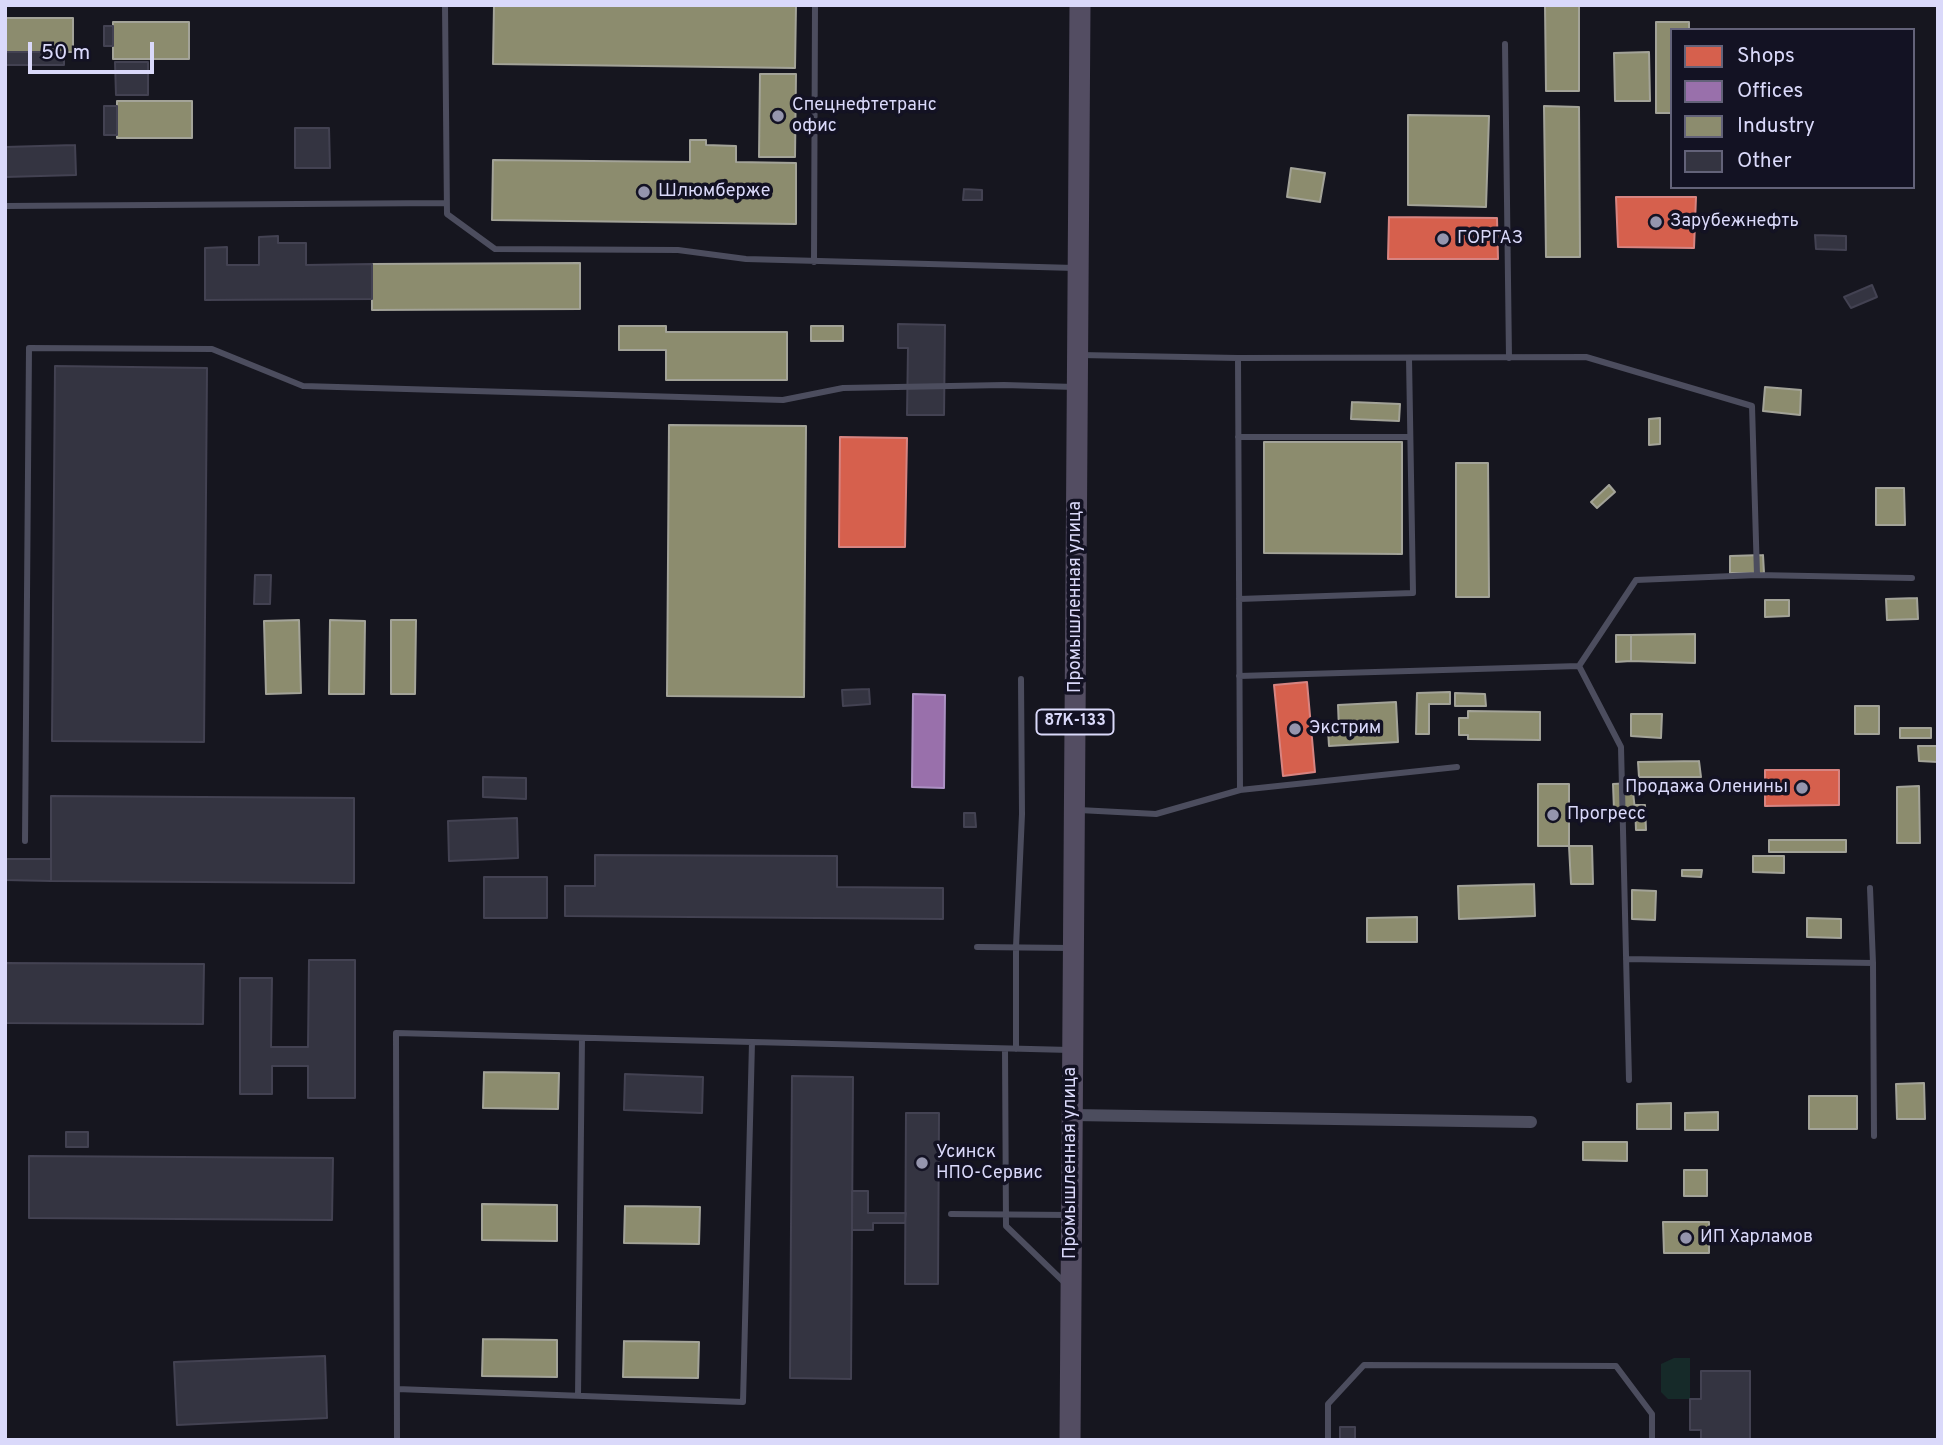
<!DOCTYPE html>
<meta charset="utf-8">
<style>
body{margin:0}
#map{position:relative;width:1943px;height:1445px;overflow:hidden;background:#16161f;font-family:Overpass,sans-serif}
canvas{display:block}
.frame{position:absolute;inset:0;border:7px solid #dad9fa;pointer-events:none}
.legend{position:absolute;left:1670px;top:28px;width:245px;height:161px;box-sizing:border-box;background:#131223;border:2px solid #636279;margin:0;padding:9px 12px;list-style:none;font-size:21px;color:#dad9fa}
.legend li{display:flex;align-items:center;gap:14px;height:35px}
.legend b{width:35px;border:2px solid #636279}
.scale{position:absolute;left:28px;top:42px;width:126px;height:32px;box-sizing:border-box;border:4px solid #dad9fa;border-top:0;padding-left:9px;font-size:21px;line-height:24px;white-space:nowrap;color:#dad9fa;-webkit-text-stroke:5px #131223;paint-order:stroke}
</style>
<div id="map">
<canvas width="1943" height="1445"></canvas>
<div class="frame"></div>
<ul class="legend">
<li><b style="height:19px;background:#d6604d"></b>Shops</li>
<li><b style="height:19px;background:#9970ab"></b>Offices</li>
<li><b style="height:19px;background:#8c8c6e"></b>Industry</li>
<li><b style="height:19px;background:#343441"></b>Other</li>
</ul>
<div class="scale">50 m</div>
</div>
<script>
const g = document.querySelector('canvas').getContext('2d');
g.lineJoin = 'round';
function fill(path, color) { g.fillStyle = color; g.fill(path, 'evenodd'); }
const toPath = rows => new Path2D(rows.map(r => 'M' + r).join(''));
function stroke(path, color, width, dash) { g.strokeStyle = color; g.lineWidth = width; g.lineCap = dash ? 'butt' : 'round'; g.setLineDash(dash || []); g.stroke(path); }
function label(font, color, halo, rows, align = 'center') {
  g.font = font + ' Overpass,sans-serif'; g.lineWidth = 7; g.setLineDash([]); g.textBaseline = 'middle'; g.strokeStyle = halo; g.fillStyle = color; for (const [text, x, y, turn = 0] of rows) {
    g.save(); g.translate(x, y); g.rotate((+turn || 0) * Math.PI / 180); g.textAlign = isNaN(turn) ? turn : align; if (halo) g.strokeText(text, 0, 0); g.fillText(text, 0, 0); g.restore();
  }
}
fill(toPath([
 [1674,1358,1690,1358,1690,1399,1668,1399,1661,1392,1661,1364]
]), '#162a29');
const shops = toPath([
 [1616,197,1696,197,1694,248,1618,247,1616,197],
 [1389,217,1497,218,1498,259,1388,259,1389,217],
 [840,437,907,438,905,547,839,547,840,437],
 [1307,682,1315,772,1283,776,1274,685,1307,682],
 [1765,770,1839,770,1839,805,1765,806,1765,770]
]);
fill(shops, '#d6604d');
stroke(shops, '#d78481', 2);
const offices = toPath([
 [913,694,945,695,944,788,912,787,913,694]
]);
fill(offices, '#9970ab');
stroke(offices, '#ac90c3', 2);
const industry = toPath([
 [494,5,796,5,795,68,493,64,494,5],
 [1545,5,1579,5,1579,91,1546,91,1545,5],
 [5,18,73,18,73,52,5,52,5,18],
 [113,22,189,22,189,59,113,59,113,22],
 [1656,22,1689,22,1689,30,1672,30,1672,113,1656,113,1656,22],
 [1649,52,1650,101,1615,101,1614,53,1649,52],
 [760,74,796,74,795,157,759,157,760,74],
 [117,101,192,101,192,138,117,138,117,101],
 [1544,106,1579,107,1580,257,1546,257,1544,106],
 [1408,115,1489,116,1486,207,1408,205,1408,115],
 [690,140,706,140,706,145,736,146,736,162,796,163,796,224,492,220,493,160,690,162,690,140],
 [1291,168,1325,173,1320,202,1287,197,1291,168],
 [580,263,580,309,372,310,372,264,580,263],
 [619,326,666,326,666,332,787,332,787,380,666,380,666,350,619,350,619,326],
 [811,326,843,326,843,341,811,341,811,326],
 [1765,387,1801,390,1800,415,1763,411,1765,387],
 [1352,402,1400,404,1399,421,1351,419,1352,402],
 [1660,418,1660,444,1649,445,1649,419,1660,418],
 [669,425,806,426,804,697,667,696,669,425],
 [1264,442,1402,442,1402,554,1264,553,1264,442],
 [1456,463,1488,463,1489,597,1456,597,1456,463],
 [1609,485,1615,492,1597,508,1591,502,1609,485],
 [1876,488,1904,488,1905,525,1876,525,1876,488],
 [1763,555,1764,573,1730,573,1730,556,1763,555],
 [1917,598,1918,619,1887,620,1886,599,1917,598],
 [1765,600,1789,600,1789,616,1765,617,1765,600],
 [299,620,301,693,266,694,264,621,299,620],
 [330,620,365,621,364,694,329,694,330,620],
 [391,620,416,620,415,694,391,694,391,620],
 [1695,634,1695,663,1631,661,1631,635,1695,634],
 [1616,635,1631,635,1631,661,1616,662,1616,635],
 [1450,692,1450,704,1429,704,1429,734,1416,734,1417,693,1450,692],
 [1455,693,1485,694,1486,706,1455,706,1455,693],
 [1396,702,1398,742,1329,746,1328,730,1339,730,1338,705,1396,702],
 [1855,706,1879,706,1879,734,1855,734,1855,706],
 [1468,711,1540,712,1540,740,1468,739,1468,735,1459,735,1459,718,1468,718,1468,711],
 [1631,714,1662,714,1661,738,1631,736,1631,714],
 [1900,728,1931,728,1931,738,1900,738,1900,728],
 [1918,746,1938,746,1938,762,1919,761,1918,746],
 [1699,761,1701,777,1639,777,1638,762,1699,761],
 [1632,783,1635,810,1614,810,1613,784,1632,783],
 [1538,784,1569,784,1569,846,1538,846,1538,784],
 [1919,786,1920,843,1897,843,1897,787,1919,786],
 [1635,805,1645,805,1646,830,1636,830,1635,805],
 [1769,840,1846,840,1846,852,1769,852,1769,840],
 [1569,846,1592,846,1593,884,1571,884,1569,846],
 [1753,856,1784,856,1784,873,1753,872,1753,856],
 [1682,870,1702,870,1701,877,1682,876,1682,870],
 [1534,884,1535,916,1459,919,1458,886,1534,884],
 [1632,890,1656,891,1655,920,1632,919,1632,890],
 [1417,917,1417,942,1367,942,1367,918,1417,917],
 [1807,918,1841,919,1841,938,1807,937,1807,918],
 [484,1072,559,1073,558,1109,483,1108,484,1072],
 [1924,1083,1925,1119,1897,1119,1896,1084,1924,1083],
 [1809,1096,1857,1096,1857,1129,1809,1129,1809,1096],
 [1671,1103,1671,1129,1637,1129,1637,1104,1671,1103],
 [1718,1112,1718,1130,1685,1130,1685,1113,1718,1112],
 [1583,1142,1627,1142,1627,1161,1583,1160,1583,1142],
 [1684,1170,1707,1170,1707,1196,1684,1196,1684,1170],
 [482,1204,557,1205,557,1241,482,1240,482,1204],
 [625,1206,700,1207,699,1244,624,1243,625,1206],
 [1663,1222,1709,1222,1709,1253,1664,1253,1663,1222],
 [483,1339,557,1340,557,1377,482,1376,483,1339],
 [624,1341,699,1342,698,1378,623,1377,624,1341]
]);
fill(industry, '#8c8c6e');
stroke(industry, '#a3a398', 2);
const building = toPath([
 [104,26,113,26,113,46,104,46,104,26],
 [5,52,64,52,64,65,5,65,5,52],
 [115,62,148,62,148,95,116,95,115,62],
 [104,106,117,106,117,135,104,135,104,106],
 [295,128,329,128,330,168,295,168,295,128],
 [75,145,76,175,5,177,5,147,75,145],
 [964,189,982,190,982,200,963,200,964,189],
 [1815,235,1846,236,1846,250,1816,249,1815,235],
 [278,236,278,243,306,243,306,265,372,264,372,299,205,300,205,248,227,247,227,265,259,265,259,237,278,236],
 [1872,285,1877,297,1851,308,1844,297,1872,285],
 [898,324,945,325,944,415,907,415,908,348,898,348,898,324],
 [55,366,207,368,204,742,52,741,55,366],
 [255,575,271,575,270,604,254,604,255,575],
 [869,689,870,704,843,706,842,690,869,689],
 [483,777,526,778,526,799,483,797,483,777],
 [51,796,354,798,354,883,51,881,51,796],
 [964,813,975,813,976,827,964,827,964,813],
 [517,818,518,858,449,861,448,821,517,818],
 [595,855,837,856,837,887,943,888,943,919,565,916,565,886,595,886,595,855],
 [5,859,51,859,51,881,5,880,5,859],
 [484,877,547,877,547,918,484,918,484,877],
 [309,960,355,960,355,1098,308,1098,308,1066,272,1066,272,1094,240,1094,240,978,272,978,271,1047,308,1047,309,960],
 [5,963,204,964,203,1024,5,1023,5,963],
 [625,1074,703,1077,702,1113,624,1110,625,1074],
 [792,1076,853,1077,851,1379,790,1378,792,1076],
 [906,1113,939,1113,938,1284,905,1284,906,1113],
 [66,1132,88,1132,88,1147,66,1147,66,1132],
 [29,1156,333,1158,332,1220,29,1218,29,1156],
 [852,1191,868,1191,868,1213,906,1213,905,1223,873,1223,873,1230,852,1230,852,1191],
 [325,1356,327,1418,177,1425,174,1362,325,1356],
 [1701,1371,1750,1371,1750,1440,1701,1440,1701,1430,1690,1430,1690,1399,1701,1399,1701,1371],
 [1340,1427,1355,1427,1355,1440,1340,1440,1340,1427]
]);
fill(building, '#343441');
stroke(building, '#434252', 2);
stroke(toPath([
 [445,5,447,214,495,249,678,250,746,259,1075,268],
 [1505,44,1509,358],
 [5,206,446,203],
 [814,262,815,5],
 [1080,355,1238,358,1586,357,1752,406,1757,575],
 [1238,358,1240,790],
 [1238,437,1410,437],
 [1239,599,1413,593,1409,358],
 [1579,666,1636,580,1757,575,1912,578],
 [1239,676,1579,666,1621,747,1629,1080],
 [1079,810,1156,814,1240,790,1457,767],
 [25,841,29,348,212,349,303,386,783,400,843,388,1004,385,1075,387],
 [1870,888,1873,963,1874,1136],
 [977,947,1071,948],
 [1626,959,1873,963],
 [1005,1049,1006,1226,1066,1284],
 [1016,1049,1016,947,1022,814,1021,679],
 [951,1214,1069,1215],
 [397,1389,743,1402,752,1042],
 [578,1396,582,1038],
 [397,1440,396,1033,1070,1050],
 [1328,1440,1328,1404,1364,1365,1616,1366,1652,1414,1652,1440]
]), '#4c4d5e', 6);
stroke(toPath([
 [1072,1115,1531,1122]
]), '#4c4d5e', 12);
stroke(toPath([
 [1070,1440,1080,5]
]), '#534d62', 21);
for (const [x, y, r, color] of [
 [778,116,7,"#9595ad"],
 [644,192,7,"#9595ad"],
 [1656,222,7,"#9595ad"],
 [1443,239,7,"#9595ad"],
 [1295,729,7,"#9595ad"],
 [1802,788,7,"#9595ad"],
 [1553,815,7,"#9595ad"],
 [922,1163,7,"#9595ad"],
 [1686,1238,7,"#9595ad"]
]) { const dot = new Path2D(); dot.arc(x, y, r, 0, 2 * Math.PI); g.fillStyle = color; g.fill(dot); stroke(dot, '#131223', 2.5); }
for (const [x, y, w] of [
 [1075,722,77]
]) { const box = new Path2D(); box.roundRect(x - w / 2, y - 12.5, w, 25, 5); g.fillStyle = '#131223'; g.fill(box); stroke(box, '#dad9fa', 2); }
label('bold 16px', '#dad9fa', null, [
 ["87К-133",1075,722]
]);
label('18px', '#dad9fa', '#131223', [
 ["Спецнефтетранс",792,106],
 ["офис",792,127],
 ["Шлюмберже",658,192],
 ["Зарубежнефть",1670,222],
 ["ГОРГАЗ",1457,239],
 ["Экстрим",1309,729],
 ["Продажа Оленины",1788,788,"right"],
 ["Прогресс",1567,815],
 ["Усинск",936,1153],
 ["НПО-Сервис",936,1174],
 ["ИП Харламов",1700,1238]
], 'left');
label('18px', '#dad9fa', '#131223', [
 ["Промышленная улица",1076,597,-90],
 ["Промышленная улица",1071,1163,-90]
]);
</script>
